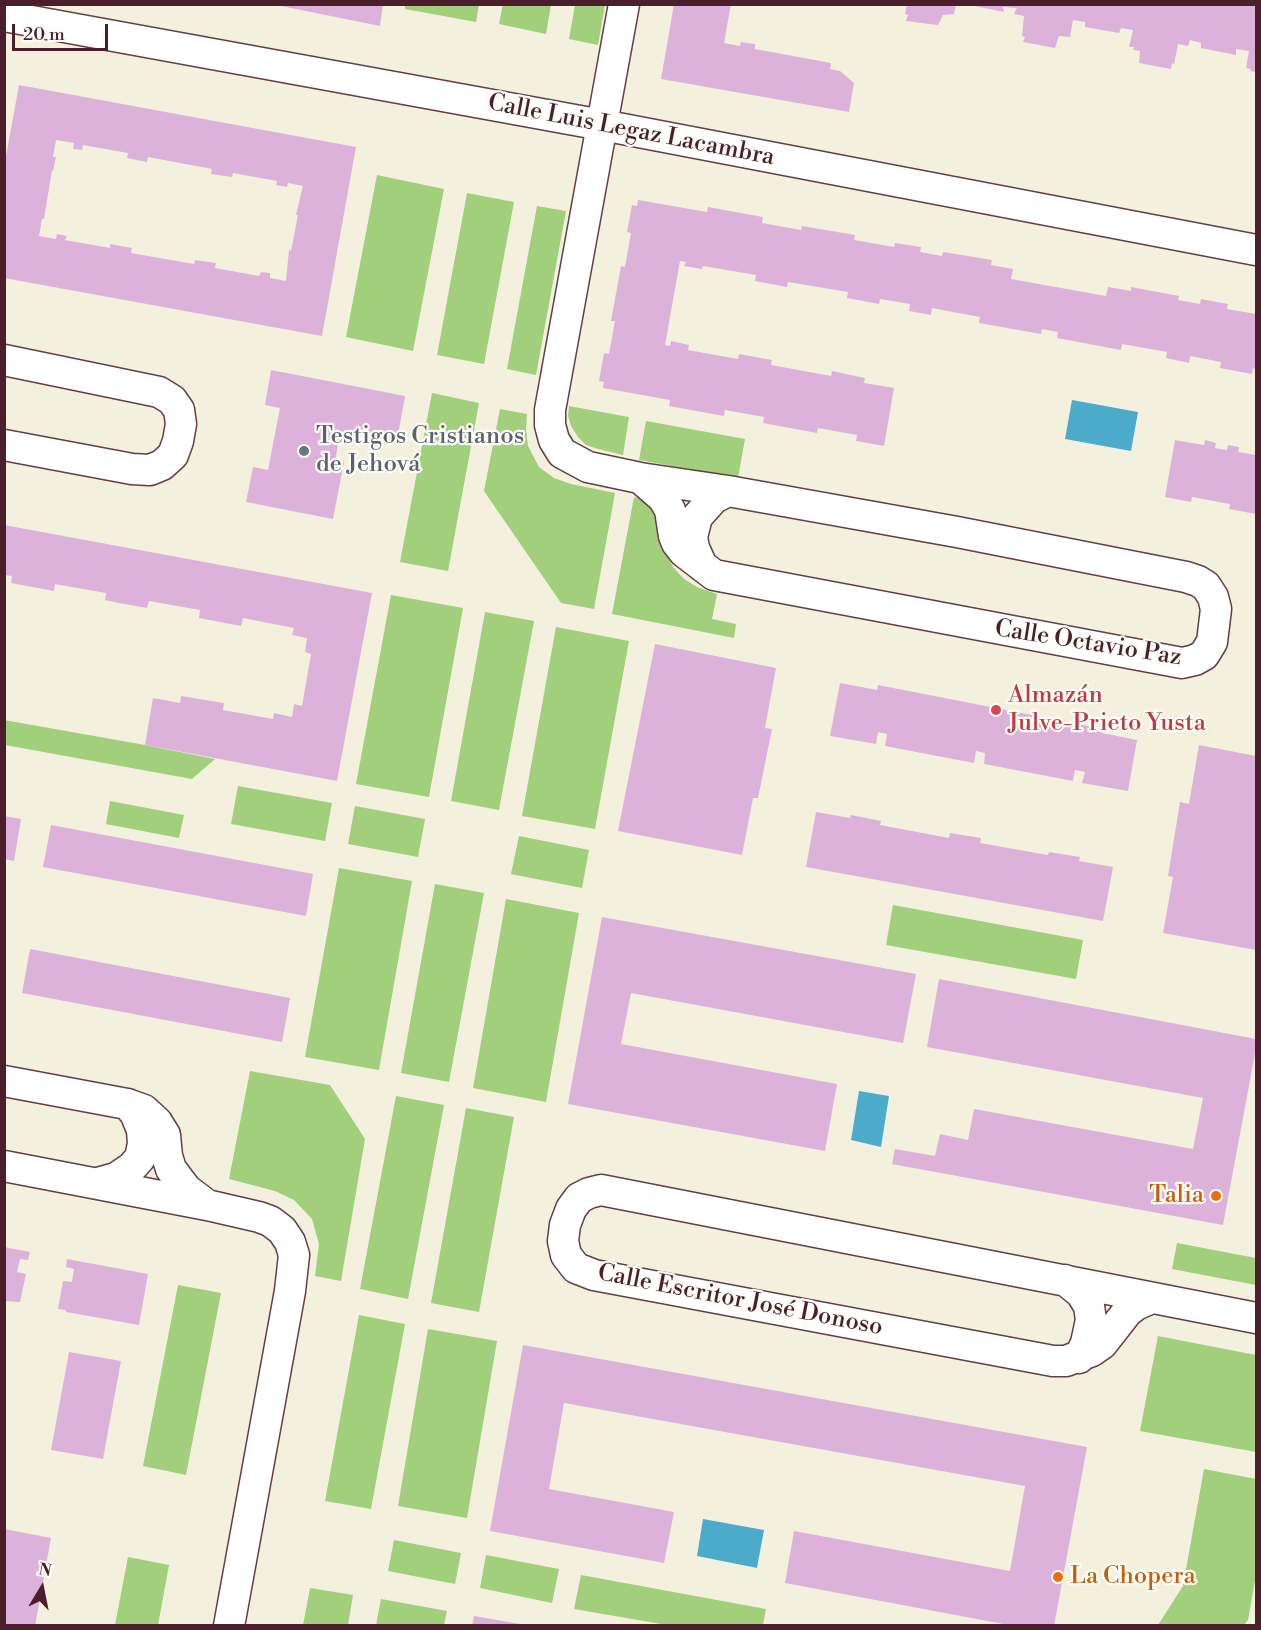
<!DOCTYPE html>
<meta charset="utf-8">
<style>
body{margin:0}
#map{position:relative;width:1261px;height:1630px;overflow:hidden;background:#f4f0de;font-family:"Libre Bodoni",serif}
canvas{display:block}
.frame{position:absolute;inset:0;border:6px solid #4a1f2b;pointer-events:none}
.north{position:absolute;left:12px;top:1558px;width:60px;height:60px;-webkit-text-stroke:4px #fdfcf7;paint-order:stroke;rotate:10deg;font-size:16px;font-weight:700;line-height:24px;text-align:center;color:#4a1f2b}
.north::after{content:'';display:block;margin:auto;width:21px;height:27px;background:#4a1f2b;clip-path:polygon(50% 0,100% 100%,50% 72%,0 100%)}
.scale{position:absolute;left:12px;top:24px;width:96px;height:27px;box-sizing:border-box;border:3px solid #4a1f2b;border-top:0;padding-left:8px;font-size:18px;line-height:21px;white-space:nowrap;color:#4a1f2b;-webkit-text-stroke:4px #fdfcf7;paint-order:stroke}
</style>
<div id="map">
<canvas width="1261" height="1630"></canvas>
<div class="frame"></div>
<div class="north">N</div>
<div class="scale">20 m</div>
</div>
<script>
const g = document.querySelector('canvas').getContext('2d');
g.lineJoin = 'round';
function fill(path, color) { g.fillStyle = color; g.fill(path, 'evenodd'); }
const toPath = rows => new Path2D(rows.map(r => 'M' + r).join(''));
function stroke(path, color, width, dash) { g.strokeStyle = color; g.lineWidth = width; g.lineCap = dash ? 'butt' : 'round'; g.setLineDash(dash || []); g.stroke(path); }
function label(font, color, halo, rows, align = 'center') {
  g.font = font + ' "Libre Bodoni",serif'; g.lineWidth = 4.5; g.setLineDash([]); g.textBaseline = 'middle'; g.strokeStyle = halo; g.fillStyle = color; for (const [text, x, y, turn = 0] of rows) {
    g.save(); g.translate(x, y); g.rotate((+turn || 0) * Math.PI / 180); g.textAlign = isNaN(turn) ? turn : align; if (halo) g.strokeText(text, 0, 0); g.fillText(text, 0, 0); g.restore();
  }
}
fill(toPath([
 [503,4,551,5,546,34,499,24],
 [405,5,405,4,479,5,476,22,405,9],
 [575,5,605,5,598,45,569,39],
 [377,175,444,189,413,351,346,337],
 [467,193,514,202,484,364,437,355],
 [537,206,566,211,536,375,507,369],
 [432,393,479,403,448,571,400,562],
 [569,406,629,417,623,455,598,449,586,445,578,437,571,426,568,416],
 [500,409,527,414,526,430,528,446,539,467,554,478,571,484,615,493,594,609,561,603,484,491],
 [646,421,745,439,738,478,639,460],
 [634,497,642,499,653,510,657,519,660,540,673,567,684,579,697,587,717,594,712,619,736,624,734,638,612,614],
 [391,595,463,608,429,797,356,784],
 [485,612,534,621,499,810,451,801],
 [556,627,629,641,595,829,522,816],
 [4,720,145,745,215,759,192,779,5,745],
 [238,786,332,803,325,841,231,824],
 [110,801,184,815,179,838,106,824],
 [355,806,425,819,418,857,348,844],
 [519,836,589,850,582,888,511,874],
 [339,868,412,881,379,1070,305,1057],
 [435,884,484,893,449,1082,401,1073],
 [506,899,579,913,546,1102,473,1088],
 [893,905,1083,940,1076,979,886,945],
 [250,1071,330,1085,365,1139,341,1281,315,1276,319,1244,312,1219,294,1200,275,1191,229,1179],
 [396,1096,444,1105,408,1299,360,1289],
 [466,1108,514,1117,479,1312,431,1303],
 [1177,1243,1256,1258,1256,1285,1172,1269],
 [178,1285,221,1293,186,1475,143,1466],
 [359,1315,405,1324,371,1509,325,1501],
 [428,1329,497,1341,467,1518,398,1506],
 [1158,1336,1256,1355,1256,1452,1140,1431],
 [1204,1469,1256,1479,1256,1575,1248,1620,1244,1625,1158,1625,1183,1586],
 [394,1540,461,1553,455,1584,388,1571],
 [486,1555,559,1569,552,1603,480,1588],
 [128,1557,169,1565,158,1625,115,1625],
 [581,1575,766,1609,763,1625,667,1625,574,1609],
 [310,1588,353,1595,348,1625,303,1625],
 [381,1599,447,1611,444,1625,376,1625]
]), '#a2cf7c');
fill(toPath([
 [1072,400,1138,412,1131,451,1065,439],
 [859,1091,889,1096,881,1147,851,1140],
 [703,1519,764,1530,757,1568,697,1556]
]), '#4cabcb');
fill(toPath([
 [271,4,383,4,380,26],
 [674,4,731,4,724,43,740,46,741,42,755,44,755,49,831,63,830,69,840,71,854,83,849,112,661,79],
 [907,4,956,4,954,14,943,15,938,25,906,21,908,15,905,14],
 [965,4,1256,4,1256,72,1250,71,1251,69,1246,68,1249,51,1236,49,1236,55,1201,48,1201,43,1190,40,1188,46,1178,44,1174,64,1172,63,1171,69,1139,63,1140,51,1133,50,1134,47,1129,47,1133,30,1121,28,1119,33,1085,27,1085,22,1073,20,1070,37,1059,36,1055,48,1023,42,1025,37,1022,36,1024,16,1014,14,1017,8,1003,7,1004,12],
 [19,85,356,147,322,336,4,278,4,167],
 [56,140,74,143,73,149,82,150,83,145,128,153,127,158,147,162,148,157,212,169,211,174,232,177,233,173,277,181,276,185,287,187,288,183,303,186,296,215,298,215,291,251,289,250,286,281,270,278,270,273,261,272,259,276,215,268,216,263,195,260,194,264,131,253,132,248,110,244,110,248,65,240,67,236,57,234,56,239,39,236,42,219,44,219,52,170,53,171,56,157,53,157],
 [638,200,707,212,708,207,763,217,762,223,801,230,802,226,855,235,854,240,894,247,895,243,921,247,920,252,942,256,943,252,992,260,991,265,1013,269,1011,279,1106,296,1108,287,1131,291,1131,287,1179,296,1178,300,1200,304,1201,299,1228,304,1227,309,1256,314,1256,369,1253,368,1252,374,1220,368,1221,362,1190,356,1189,363,1166,358,1167,352,1122,344,1121,350,1057,338,1058,332,1042,329,1041,334,979,323,980,317,932,308,931,315,909,311,910,304,880,299,879,304,847,298,848,292,788,282,787,287,755,281,756,275,703,266,702,269,684,266,686,262,680,261,665,345,670,346,671,341,689,345,688,350,738,359,739,354,772,360,771,365,831,376,832,371,865,378,864,383,894,388,884,446,856,441,857,435,818,428,817,433,763,423,764,417,725,410,724,416,669,406,670,400,603,388,604,382,599,381,604,353,609,354,615,321,611,321,621,266,625,267,631,233,627,232,632,205,637,206],
 [271,370,405,396,397,441,350,432,348,442,339,440,335,461,344,462,333,519,246,502,253,467,268,470,280,408,265,405],
 [1175,440,1204,445,1205,440,1216,443,1215,448,1227,450,1228,445,1239,447,1238,452,1256,455,1256,514,1229,509,1230,504,1192,497,1191,502,1165,497],
 [4,525,372,593,337,781,145,745,153,698,180,703,181,696,224,703,223,710,273,719,274,713,292,717,294,704,302,706,311,654,305,652,307,638,292,635,294,628,243,618,241,626,199,618,200,610,149,601,147,608,119,603,105,600,106,593,55,584,54,591,11,583,12,576,4,575],
 [655,644,776,668,765,728,772,729,758,798,753,798,742,855,618,831],
 [840,683,877,690,878,685,1103,729,1102,733,1137,740,1128,791,1082,783,1085,772,1075,770,1073,781,984,764,985,753,976,751,974,763,885,746,887,734,878,732,876,744,830,736],
 [1199,745,1256,756,1256,950,1163,933,1173,877,1168,876,1180,802,1189,804],
 [816,812,850,818,851,815,881,821,880,825,949,838,950,833,981,838,980,843,1048,855,1049,852,1080,857,1079,861,1113,867,1103,921,806,867],
 [4,816,21,819,14,861,4,859],
 [51,825,313,874,306,916,43,867],
 [602,917,916,974,903,1043,631,993,621,1044,837,1084,825,1151,568,1104],
 [30,949,290,998,282,1042,22,993],
 [939,979,1256,1039,1256,1048,1223,1225,892,1164,895,1149,935,1156,940,1134,968,1140,974,1109,1193,1149,1203,1098,927,1047],
 [4,1247,30,1252,28,1260,20,1259,17,1272,26,1274,20,1302,4,1301],
 [67,1259,148,1274,139,1325,66,1312,66,1310,58,1309,63,1281,72,1282,74,1269,66,1267],
 [523,1345,1087,1447,1054,1626,1014,1626,785,1583,794,1531,1010,1571,1025,1486,564,1403,549,1489,674,1512,664,1563,490,1531],
 [69,1352,121,1361,103,1459,51,1450],
 [4,1529,51,1538,35,1626,4,1626],
 [474,1616,520,1624,520,1626,472,1626]
]), '#ddb2da');
const street = toPath([
 [624,4,550,410,550,425,554,440,562,453,588,467,640,478,728,491,957,532,1186,577,1198,581,1206,586,1213,597,1216,609,1212,642,1204,655,1195,660,1182,663,714,575,684,552,677,543,674,536,670,510,663,498,640,478],
 [4,16,602,125,1256,250],
 [4,360,159,392,172,400,179,410,181,424,178,441,173,455,162,465,150,470,132,469,4,445],
 [702,566,694,548,692,537,697,517,714,498,728,491],
 [4,1081,127,1104,144,1110,157,1122,165,1135,167,1156,171,1169,186,1189,207,1205],
 [4,1166,207,1205,259,1217,270,1221,282,1230,290,1242,294,1255,290,1291,229,1626],
 [98,1183,116,1178,132,1167,140,1158,143,1144,142,1130,136,1115,128,1104],
 [1065,1280,1081,1293,1089,1306,1091,1320,1086,1343,1079,1358],
 [1152,1298,1136,1305,1127,1312,1102,1344,1092,1351,1066,1361,1053,1361,594,1275,576,1268,566,1255,563,1241,565,1225,571,1209,579,1198,589,1193,601,1190,1256,1318]
]);
stroke(street, '#643e46', 33);
stroke(street, '#fff', 30);
for (const [x, y, r, color] of [
 [304,451,6,"#6b7280"],
 [996,710,6,"#e0444e"],
 [1216,1196,6,"#e8710a"],
 [1058,1577,6,"#e8710a"]
]) { const dot = new Path2D(); dot.arc(x, y, r, 0, 2 * Math.PI); g.fillStyle = color; g.fill(dot); stroke(dot, '#fdfcf7', 2); }
label('24px', '#4a1f2b', '#fdfcf7', [
 ["Calle Luis Legaz Lacambra",631,131,11],
 ["Calle Octavio Paz",1088,644,9],
 ["Calle Escritor José Donoso",740,1301,11]
]);
label('24px', '#5b616d', '#fdfcf7', [
 ["Testigos Cristianos",316,437],
 ["de Jehová",316,465]
], 'left');
label('24px', '#be3a42', '#fdfcf7', [
 ["Almazán",1008,696],
 ["Julve-Prieto Yusta",1008,724]
], 'left');
label('24px', '#c56008', '#fdfcf7', [
 ["Talia",1204,1196],
 ["La Chopera",1070,1577,"left"]
], 'right');
</script>
